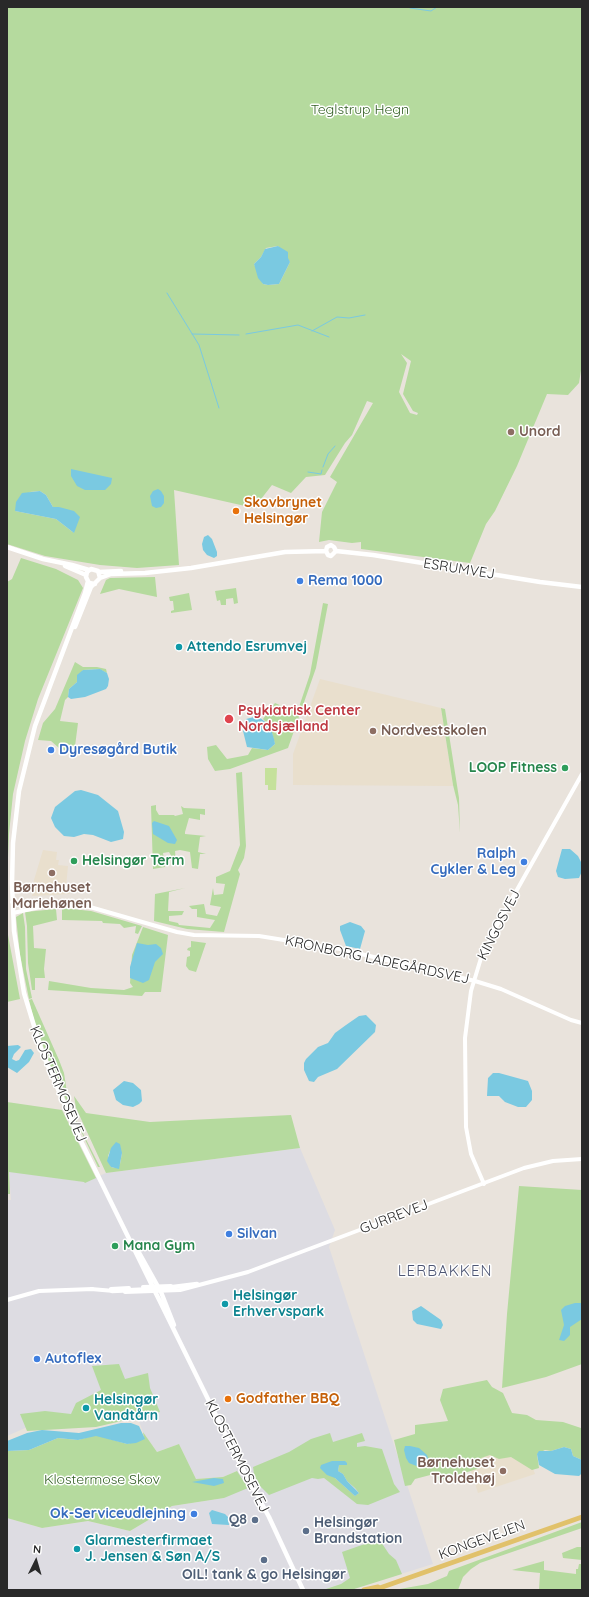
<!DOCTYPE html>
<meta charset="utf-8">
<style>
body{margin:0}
#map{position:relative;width:589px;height:1597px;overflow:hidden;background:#e9e3dc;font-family:Quicksand,sans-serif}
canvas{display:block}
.frame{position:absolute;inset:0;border:8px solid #292929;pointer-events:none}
.north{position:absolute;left:16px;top:1541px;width:40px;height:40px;-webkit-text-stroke:3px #fff;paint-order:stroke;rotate:5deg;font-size:11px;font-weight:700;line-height:16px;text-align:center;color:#292929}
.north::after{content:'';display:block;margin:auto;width:14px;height:18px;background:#292929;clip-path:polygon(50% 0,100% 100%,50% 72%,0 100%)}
</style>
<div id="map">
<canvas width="589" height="1597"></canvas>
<div class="frame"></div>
<div class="north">N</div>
</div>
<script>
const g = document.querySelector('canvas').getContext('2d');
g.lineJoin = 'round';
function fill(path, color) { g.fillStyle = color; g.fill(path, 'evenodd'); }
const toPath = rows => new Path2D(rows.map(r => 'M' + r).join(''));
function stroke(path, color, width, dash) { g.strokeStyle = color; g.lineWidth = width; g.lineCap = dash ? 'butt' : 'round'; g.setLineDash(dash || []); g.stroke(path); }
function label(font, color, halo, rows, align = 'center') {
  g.font = font + ' Quicksand,sans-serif'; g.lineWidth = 3; g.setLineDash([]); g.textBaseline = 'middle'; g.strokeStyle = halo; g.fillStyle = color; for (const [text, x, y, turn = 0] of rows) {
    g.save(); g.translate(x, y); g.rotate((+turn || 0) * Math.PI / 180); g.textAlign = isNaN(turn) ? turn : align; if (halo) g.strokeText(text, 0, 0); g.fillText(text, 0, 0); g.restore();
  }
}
fill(toPath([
 [300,1148,335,1230,329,1247,433,1564,349,1590,7,1590,7,1518,42,1528,88,1521,130,1531,172,1506,224,1498,237,1471,223,1477,196,1479,179,1444,157,1452,143,1432,137,1416,32,1425,7,1436,7,1200,11,1200,9,1171,84,1182,106,1173]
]), '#dddce2');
fill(toPath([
 [320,679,441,708,453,786,293,785,293,754],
 [43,850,57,852,56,860,59,860,58,865,68,866,66,887,70,894,32,896,34,880],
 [498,1448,533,1468,535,1474,478,1493,470,1468,480,1452]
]), '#e9dfcd');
fill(toPath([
 [7,7,582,7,582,364,579,383,568,395,547,394,517,466,495,511,486,524,470,563,361,549,361,542,352,543,329,540,319,542,322,512,337,482,330,477,373,403,367,401,352,435,345,443,325,475,306,477,291,493,272,485,254,508,174,490,179,565,137,568,100,565,45,556,7,544],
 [278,246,290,262,279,284,268,285,263,284,254,264,261,257,266,248],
 [401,354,411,361,403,394,413,411,418,413,417,415,410,413,399,392,407,363],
 [40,491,46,495,53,507,59,507,74,533,56,519,15,511,30,492],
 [21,558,56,569,78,580,83,588,38,699,25,741,13,794,9,834,7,881,7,582,12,579],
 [155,577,157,597,119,589,100,594,106,580,110,578],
 [236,588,238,603,234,604,233,598,226,599,226,605,221,605,220,600,217,601,215,591],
 [189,593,192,610,171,613,171,611,174,610,173,601,170,601,169,597],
 [323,603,328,604,316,668,288,748,230,769,215,771,208,759,207,747,216,745,227,759,248,755,252,748,268,750,275,744,270,726,263,719,275,703,297,713,310,674],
 [75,662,83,667,97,667,106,669,107,673,99,669,83,670,77,682,69,689,68,697,65,700,60,721,78,723,74,754,59,748,51,741,38,740,43,723,55,709],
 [441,708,445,709,459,798,460,833,458,805,453,785],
 [242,772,246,846,244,858,238,870,240,874,224,932,187,929,154,921,155,894,185,888,169,892,168,911,184,911,182,915,169,916,169,921,178,923,179,925,210,928,215,920,197,917,197,909,192,909,189,906,204,904,206,914,217,916,221,907,210,905,213,888,214,895,223,894,225,884,216,883,216,877,230,871,240,845,236,773],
 [156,805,156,810,159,815,174,815,175,816,183,814,181,806,184,808,205,809,205,815,200,814,200,820,189,818,185,832,185,834,206,836,200,837,198,852,206,854,200,854,198,869,192,868,190,852,180,850,175,851,176,864,169,852,163,853,165,867,153,869,151,806],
 [7,896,8,935,20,999,7,1002],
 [62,908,91,911,142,926,138,934,135,933,136,926,124,928,120,924,103,923,102,921,62,920],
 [56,909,57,920,33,926,34,948,46,949,44,969,45,978,35,978,35,990,32,990,28,963,27,926,25,912],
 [23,913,25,927,26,969,32,998,29,999,20,955,16,917],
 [143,927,168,935,161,992,145,992,142,996,48,990,49,981,91,988,124,990,133,987,130,983,132,955],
 [191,941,206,943,196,972,189,970,186,966,187,957,190,956,190,951,187,950,188,948,191,947],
 [32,999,59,1060,64,1073,69,1106,100,1167,98,1167,51,1068,34,1020,29,1000],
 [74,1096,86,1113,150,1122,291,1115,300,1148,106,1173,76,1108],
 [110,1151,122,1153,120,1164,115,1168,111,1167,108,1156],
 [7,1102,62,1110,96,1178,85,1183,84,1182,9,1172,10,1194,7,1194],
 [519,1186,582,1190,582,1364,546,1377,502,1388,507,1314],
 [119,1364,125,1379,148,1373,150,1388,160,1412,96,1427,27,1431,20,1414,45,1411,71,1414,76,1403,101,1390,92,1366],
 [487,1380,492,1387,503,1393,512,1413,527,1415,536,1420,563,1422,581,1428,582,1460,573,1456,571,1449,564,1447,551,1451,545,1450,537,1454,539,1468,532,1470,511,1457,499,1459,490,1455,481,1458,480,1468,439,1481,434,1474,415,1479,411,1485,405,1486,394,1440,415,1434,415,1425,448,1421,440,1400,443,1389],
 [143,1432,157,1452,179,1444,196,1479,223,1477,237,1471,248,1488,224,1498,172,1506,130,1531,88,1521,42,1528,7,1518,7,1451,29,1450,58,1438,78,1440,96,1435,127,1444,144,1439],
 [330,1433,333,1442,362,1433,365,1441,357,1443,357,1447,365,1446,382,1449,394,1484,400,1492,368,1505,357,1504,324,1478,318,1479,312,1478,269,1495,258,1484,254,1474,253,1467,289,1452,311,1439],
 [335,1462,347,1465,339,1465,338,1471,343,1474,347,1481,355,1488,359,1493,355,1496,335,1478],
 [582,1522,582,1528,480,1563,471,1569,463,1577,458,1590,394,1590,428,1584,447,1576,449,1571,457,1568],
 [379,1539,389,1554,396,1560,402,1574,351,1590,323,1590,341,1584,350,1578,342,1552],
 [577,1547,582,1547,582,1590,539,1590,540,1573,512,1570,544,1561,544,1570,576,1574,576,1569,578,1569,579,1564,582,1564,582,1560,563,1558,562,1553]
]), '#b5da9e');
fill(toPath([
 [265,768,277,768,276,790,268,790,268,785,265,785]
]), '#c5e19b');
fill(toPath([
 [278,246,288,252,288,258,290,262,279,284,268,285,263,284,258,278,254,264,261,257,265,249],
 [71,469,112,478,111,484,105,490,85,490,77,486,71,476],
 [158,489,161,491,164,496,164,503,161,507,156,508,152,506,150,496,153,491],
 [40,491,46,495,53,507,59,507,74,511,80,517,74,533,56,519,15,511,16,502,22,493],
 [208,535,212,539,217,552,217,556,214,558,207,555,203,550,202,544,204,537],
 [100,669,107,673,109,679,108,686,106,689,85,697,71,699,68,697,69,689,77,682,77,675,83,670],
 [258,716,270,726,274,739,275,744,268,750,247,747,243,731,246,719],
 [81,790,98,795,118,811,124,832,123,839,111,842,93,835,84,834,74,837,64,836,55,827,51,818,55,807,75,791],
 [154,821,169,826,177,840,175,844,168,843,153,834,152,823],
 [562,849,570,849,578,856,582,864,582,871,579,878,565,879,558,877,556,871],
 [350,922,361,926,365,931,360,949,346,946,340,930,340,926],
 [137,943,148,945,156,944,161,948,163,954,155,962,149,980,143,983,130,978,130,967],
 [366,1015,376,1025,375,1032,337,1069,318,1077,314,1082,309,1081,304,1070,304,1063,306,1059,318,1047,328,1043,335,1033,346,1025,359,1016],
 [18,1045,21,1047,14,1054,12,1059,16,1061,19,1060,25,1050,31,1049,34,1053,29,1062,17,1073,7,1067,7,1046],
 [493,1073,499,1073,528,1081,532,1091,532,1100,526,1107,518,1107,505,1102,499,1096,487,1096,488,1078],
 [124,1081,133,1083,141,1090,142,1101,139,1104,133,1107,123,1105,116,1100,113,1090],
 [116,1142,120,1144,122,1153,119,1169,111,1167,107,1161,111,1148],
 [575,1303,582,1303,582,1319,570,1327,570,1335,564,1341,559,1340,564,1325,561,1310,565,1306],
 [421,1306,441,1320,443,1325,441,1329,417,1324,413,1320,412,1311],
 [121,1423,131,1423,139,1426,145,1439,136,1443,127,1444,96,1436,78,1440,58,1438,29,1450,7,1451,7,1441,27,1433,42,1430,79,1433],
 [410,1446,419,1448,427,1455,430,1464,429,1466,419,1467,409,1463,406,1458,404,1450,405,1446],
 [564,1447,571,1449,573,1456,582,1460,582,1473,579,1476,555,1474,539,1465,537,1454,539,1451,551,1451],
 [332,1461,345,1461,347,1463,347,1465,339,1465,338,1471,343,1474,347,1481,359,1493,355,1496,335,1478,327,1475,320,1468,321,1465],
 [214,1478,223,1479,224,1483,214,1486,192,1482],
 [212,1510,225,1514,228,1517,229,1525,212,1524,209,1513]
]), '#7ac9e1');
stroke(toPath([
 [410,8,431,11,437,7],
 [167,293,199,345,219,408],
 [312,331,337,317,349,318,365,315],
 [192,334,239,335],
 [246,334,298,325,329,337],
 [323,467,328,454,335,446],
 [308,472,321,474,322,470]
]), '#7ac9e1', 1);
stroke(toPath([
 [12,902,23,905,90,907,177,932,194,935,259,936,340,949,475,981,501,989,571,1020,582,1023],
 [13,913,40,907],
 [484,1184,471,1154,466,1127,465,1038,471,991,481,958,495,929,582,774],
 [143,1287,171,1286],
 [91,1289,114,1291],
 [111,1289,129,1288],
 [125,1292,180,1290,248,1272,524,1168,553,1161,582,1159],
 [7,1300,39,1291,93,1289]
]), '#fff', 4);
stroke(toPath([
 [7,547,43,559,72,565,89,570],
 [326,551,327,547,331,545,334,547,336,551],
 [326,551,328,555,331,556,336,551],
 [336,551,373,555,540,582,582,587],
 [65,566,86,575],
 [99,572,121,571],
 [100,578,111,574,145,573,191,568,285,552,326,551],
 [88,581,85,593,35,726,19,791,13,843,12,883,14,931,24,993,42,1052,76,1131,238,1460,269,1517,303,1590],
 [75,627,91,587,100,578,98,571,91,569,87,572,86,577,89,583,95,584],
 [137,1249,161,1292,174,1325],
 [157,1289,197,1284],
 [112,1291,155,1289]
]), '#fff', 4.5);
stroke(toPath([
 [364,1590,378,1587],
 [374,1590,582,1517]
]), '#e1c16a', 5);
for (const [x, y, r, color] of [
 [511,432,4,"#8d6e63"],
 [236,511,4,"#e8710a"],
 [300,581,4,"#3f7fe0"],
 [179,647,4,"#0f9aa8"],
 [229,719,5,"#e0444e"],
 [373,731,4,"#8d6e63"],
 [51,750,4,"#3f7fe0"],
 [565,768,4,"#2e9e5b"],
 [74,861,4,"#2e9e5b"],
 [524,862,4,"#3f7fe0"],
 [52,873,4,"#8d6e63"],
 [229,1234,4,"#3f7fe0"],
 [115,1246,4,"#2e9e5b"],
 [225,1304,4,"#0f9aa8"],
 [37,1359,4,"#3f7fe0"],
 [228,1399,4,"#e8710a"],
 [86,1408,4,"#0f9aa8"],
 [503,1471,4,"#8d6e63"],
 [194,1514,4,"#3f7fe0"],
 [255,1520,4,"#5c6f8a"],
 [306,1531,4,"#5c6f8a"],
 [77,1549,4,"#0f9aa8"],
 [264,1560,4,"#5c6f8a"]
]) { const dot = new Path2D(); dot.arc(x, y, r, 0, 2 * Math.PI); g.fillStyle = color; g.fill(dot); stroke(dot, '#fff', 1.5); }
label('14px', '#305d21', '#fff', [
 ["Teglstrup Hegn",360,110],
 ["Klostermose Skov",102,1480]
]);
label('bold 14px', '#785e54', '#fff', [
 ["Unord",519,432],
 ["Nordvestskolen",381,731],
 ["Børnehuset",52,888,"center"],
 ["Mariehønen",52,904,"center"],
 ["Børnehuset",495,1463,"right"],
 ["Troldehøj",495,1479,"right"]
], 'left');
label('bold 14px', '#c56008', '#fff', [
 ["Skovbrynet",244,503],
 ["Helsingør",244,519],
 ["Godfather BBQ",236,1399]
], 'left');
label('14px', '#292929', '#fff', [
 ["ESRUMVEJ",459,569,9],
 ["KINGOSVEJ",499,925,-63],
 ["KRONBORG LADEGÅRDSVEJ",377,960,12],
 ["KLOSTERMOSEVEJ",58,1084,67],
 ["GURREVEJ",394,1217,-21],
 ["KLOSTERMOSEVEJ",237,1456,63],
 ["KONGEVEJEN",482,1540,-20]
]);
label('bold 14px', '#366cbe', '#fff', [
 ["Rema 1000",308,581],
 ["Dyresøgård Butik",59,750],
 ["Ralph",516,854,"right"],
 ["Cykler & Leg",516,870,"right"],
 ["Silvan",237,1234],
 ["Autoflex",45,1359],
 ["Ok-Serviceudlejning",186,1514,"right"]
], 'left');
label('bold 14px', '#0d838f', '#fff', [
 ["Attendo Esrumvej",187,647],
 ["Helsingør",233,1296],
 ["Erhvervspark",233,1312],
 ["Helsingør",94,1400],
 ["Vandtårn",94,1416],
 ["Glarmesterfirmaet",85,1541],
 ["J. Jensen & Søn A/S",85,1557]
], 'left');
label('bold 14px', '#be3a42', '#fff', [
 ["Psykiatrisk Center",238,711],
 ["Nordsjælland",238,727]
], 'left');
label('bold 14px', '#27864d', '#fff', [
 ["LOOP Fitness",557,768,"right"],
 ["Helsingør Term",82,861],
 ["Mana Gym",123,1246]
], 'left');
label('bold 14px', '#4e5e75', '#fff', [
 ["Q8",247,1520],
 ["Helsingør",314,1523,"left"],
 ["Brandstation",314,1539,"left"],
 ["OIL! tank & go Helsingør",264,1575,"center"]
], 'right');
g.letterSpacing = '1px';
label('15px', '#4e5674', '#fff', [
 ["LERBAKKEN",445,1271]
]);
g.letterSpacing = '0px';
</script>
